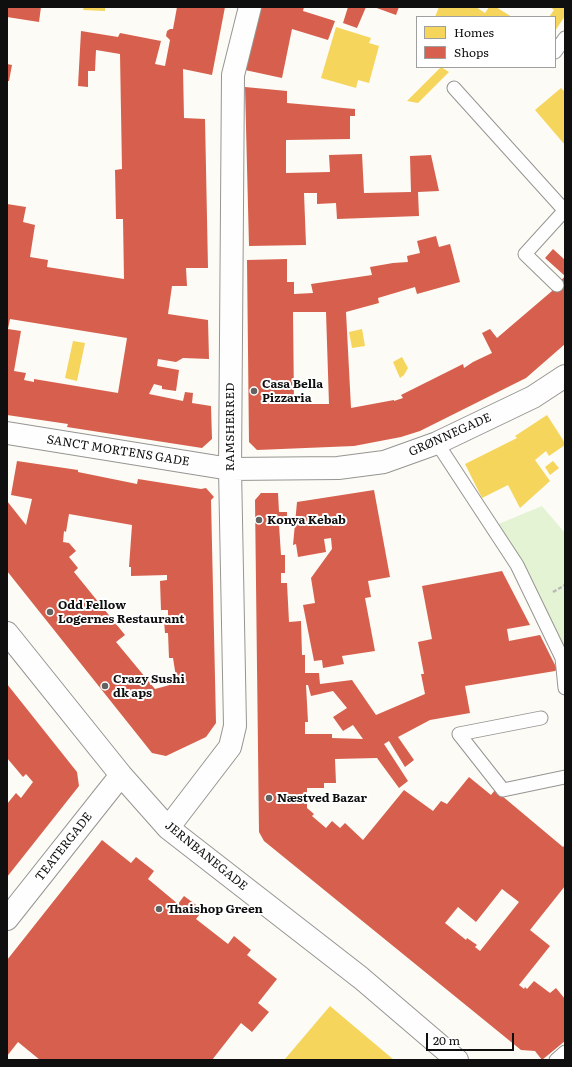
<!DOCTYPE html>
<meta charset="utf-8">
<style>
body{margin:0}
#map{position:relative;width:572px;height:1067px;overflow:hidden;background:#fcfbf5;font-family:Literata,serif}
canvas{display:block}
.frame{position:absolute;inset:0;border:8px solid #0f0f0f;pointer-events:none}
.legend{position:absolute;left:416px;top:16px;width:140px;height:52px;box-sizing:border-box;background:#fff;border:1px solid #9f9f9f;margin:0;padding:5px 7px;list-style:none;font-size:12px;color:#0f0f0f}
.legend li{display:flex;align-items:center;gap:8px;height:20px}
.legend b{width:20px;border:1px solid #9f9f9f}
.scale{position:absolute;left:426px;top:1033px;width:88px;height:18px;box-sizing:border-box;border:2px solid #0f0f0f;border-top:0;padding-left:5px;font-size:12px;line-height:14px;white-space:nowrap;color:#0f0f0f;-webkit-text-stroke:3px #fff;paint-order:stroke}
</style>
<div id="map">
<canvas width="572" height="1067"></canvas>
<div class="frame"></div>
<ul class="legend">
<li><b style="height:11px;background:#f6d55c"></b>Homes</li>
<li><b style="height:11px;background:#d6604d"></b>Shops</li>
</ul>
<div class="scale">20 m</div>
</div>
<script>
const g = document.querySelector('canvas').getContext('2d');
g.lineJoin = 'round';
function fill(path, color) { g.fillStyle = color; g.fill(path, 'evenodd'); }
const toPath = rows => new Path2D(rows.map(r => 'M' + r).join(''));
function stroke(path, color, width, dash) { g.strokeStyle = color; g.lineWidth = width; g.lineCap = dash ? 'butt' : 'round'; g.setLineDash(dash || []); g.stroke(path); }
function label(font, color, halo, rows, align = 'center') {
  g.font = font + ' Literata,serif'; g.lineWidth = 4; g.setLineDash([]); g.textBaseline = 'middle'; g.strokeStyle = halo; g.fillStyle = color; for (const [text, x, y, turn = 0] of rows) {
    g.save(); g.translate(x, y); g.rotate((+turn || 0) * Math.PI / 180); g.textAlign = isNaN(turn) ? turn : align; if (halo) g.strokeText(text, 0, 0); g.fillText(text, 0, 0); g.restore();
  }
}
fill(toPath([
 [542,506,565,533,565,654,496,525]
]), '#e4f3d4');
fill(toPath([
 [84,7,105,7,105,11,83,10],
 [439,7,476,7,485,13,489,7,496,7,512,17,435,17],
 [550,7,565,7,565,16,555,31,555,17,549,17,554,10],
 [336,27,371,38,369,43,379,46,369,83,358,80,356,88,321,78],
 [441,67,449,72,418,103,407,101],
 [561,88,565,92,565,145,535,110],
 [362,329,365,346,352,348,349,332],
 [73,341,85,343,77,381,65,378],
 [402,357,408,368,404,375,400,378,393,362],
 [547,415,565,443,565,445,549,456,546,451,535,460,550,481,520,508,508,485,482,498,465,464,517,438,515,436],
 [553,461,559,468,550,475,545,467],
 [330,1006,394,1060,286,1060,285,1059]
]), '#f6d55c');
fill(toPath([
 [7,7,41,7,39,22,7,17],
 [177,7,225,7,212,75,183,69,184,118,205,119,208,268,186,268,187,286,172,286,168,314,208,320,209,359,183,358,176,362,158,359,157,366,179,370,176,391,162,389,162,386,154,384,149,394,183,401,185,392,193,393,192,403,211,406,212,439,202,448,67,427,68,424,7,415,7,204,26,207,23,222,35,225,30,257,48,260,47,267,124,279,123,219,116,219,115,170,122,169,120,54,96,50,95,71,88,71,88,87,78,86,81,31,118,37,120,33,161,41,155,64,165,66,170,40,166,36,167,31,170,29,173,29],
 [10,319,127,338,118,393,34,379,34,382,24,380,26,373,14,371,21,331,8,329],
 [257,7,304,7,303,11,335,21,328,40,292,29,282,78,245,70],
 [348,7,366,7,357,28,343,23],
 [374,7,399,7,396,15],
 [7,64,12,65,9,81,7,81],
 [245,87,287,91,287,103,355,109,355,116,350,116,350,139,286,140,286,173,330,172,329,155,362,154,364,193,411,192,410,156,431,155,439,191,418,192,419,216,337,219,336,203,317,204,317,193,304,193,306,245,249,246],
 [436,236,439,247,450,244,460,282,417,294,415,287,378,298,379,303,346,312,351,408,394,400,394,401,403,398,401,395,463,364,464,368,473,362,492,353,482,333,490,329,497,338,552,291,565,276,545,258,553,249,565,260,565,344,526,378,420,431,401,437,354,446,257,450,249,442,247,260,287,259,287,282,294,282,294,294,313,293,311,284,372,275,370,267,393,263,408,262,407,256,420,253,417,241],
 [293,312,326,312,329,404,294,404],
 [17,461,78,470,78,472,137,484,138,479,201,489,206,488,214,497,211,500,216,723,206,737,166,756,152,753,7,571,7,501,26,525,32,499,11,495],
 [69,514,132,525,129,567,131,567,131,576,167,575,167,580,160,581,161,610,168,610,168,621,164,621,165,633,168,633,169,658,173,658,177,683,155,689,116,642,125,635,74,572,78,568,69,557,76,551,69,543,63,542,64,531,66,532],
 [374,490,390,577,368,581,371,597,365,598,375,651,342,656,344,664,323,668,322,660,314,661,303,605,315,603,311,578,332,549,331,538,324,539,326,552,298,557,296,544,293,545,297,502],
 [261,493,278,493,279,512,287,512,287,524,279,525,281,555,285,555,285,573,281,573,281,583,287,583,289,622,301,621,302,655,305,655,305,673,319,673,320,684,352,680,376,715,425,694,421,674,424,674,418,642,432,639,422,586,502,571,530,625,507,629,509,641,540,635,557,669,555,671,465,686,470,713,430,720,398,737,414,760,405,767,389,741,384,744,408,781,399,788,377,758,335,759,336,783,324,783,324,788,307,788,307,808,314,814,312,816,326,828,332,821,340,828,345,823,363,840,404,790,433,811,441,801,447,804,469,777,491,795,495,790,563,847,565,845,565,886,530,930,550,946,519,985,524,989,525,987,527,989,534,981,550,993,556,988,565,999,565,1041,542,1060,535,1051,521,1050,264,841,259,832,255,500],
 [306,685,308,685,311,696,333,691,347,708,333,717,343,731,353,725,363,739,332,738,332,734,305,734,305,722,308,722],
 [502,889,519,902,480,951,475,947,477,945,467,938,466,940,445,923,458,907,476,922],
 [7,684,77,772,79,786,7,877,7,804,16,793,21,798,33,782,26,774,23,777,7,758],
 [102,840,131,863,136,857,154,871,148,879,178,904,184,896,203,910,196,919,228,944,234,936,251,950,247,955,277,979,258,1003,269,1012,252,1032,241,1023,212,1060,40,1060,18,1042,7,1056,7,960]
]), '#d6604d');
const lane = toPath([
 [555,52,565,38],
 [454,88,565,211],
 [557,285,525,254,565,210],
 [437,443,517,565,562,658,565,688],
 [541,718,459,734,503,790,565,777],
 [556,1060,565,1052]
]);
const street = toPath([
 [7,433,230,469,338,468,384,462,437,443,533,397,565,376],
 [7,633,121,775,168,828,361,978,457,1060],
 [168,828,230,747,235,726,230,469,233,75,250,7],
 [7,919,121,775]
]);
stroke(lane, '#969593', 15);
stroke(street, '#969593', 24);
stroke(toPath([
 [553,592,565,585]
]), '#b9b9b8', 2.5, [4, 2]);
stroke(lane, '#fffefe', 13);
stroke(street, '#fffefe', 22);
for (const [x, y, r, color] of [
 [254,391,4,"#626260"],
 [259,520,4,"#626260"],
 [50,612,4,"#626260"],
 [105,686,4,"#626260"],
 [269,798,4,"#626260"],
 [159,909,4,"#626260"]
]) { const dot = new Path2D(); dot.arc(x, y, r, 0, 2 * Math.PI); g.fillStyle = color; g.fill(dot); stroke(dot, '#fff', 1.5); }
label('bold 12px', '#0f0f0f', '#fff', [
 ["Casa Bella",262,384],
 ["Pizzaria",262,398],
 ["Konya Kebab",267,520],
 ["Odd Fellow",58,605],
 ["Logernes Restaurant",58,619],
 ["Crazy Sushi",113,679],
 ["dk aps",113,693],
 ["Næstved Bazar",277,798],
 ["Thaishop Green",167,909]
], 'left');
label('12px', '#0f0f0f', '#fff', [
 ["RAMSHERRED",230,427,-90],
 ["GRØNNEGADE",450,435,-24],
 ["SANCT MORTENS GADE",118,451,9],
 ["TEATERGADE",64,847,-52],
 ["JERNBANEGADE",206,856,39]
]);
</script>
